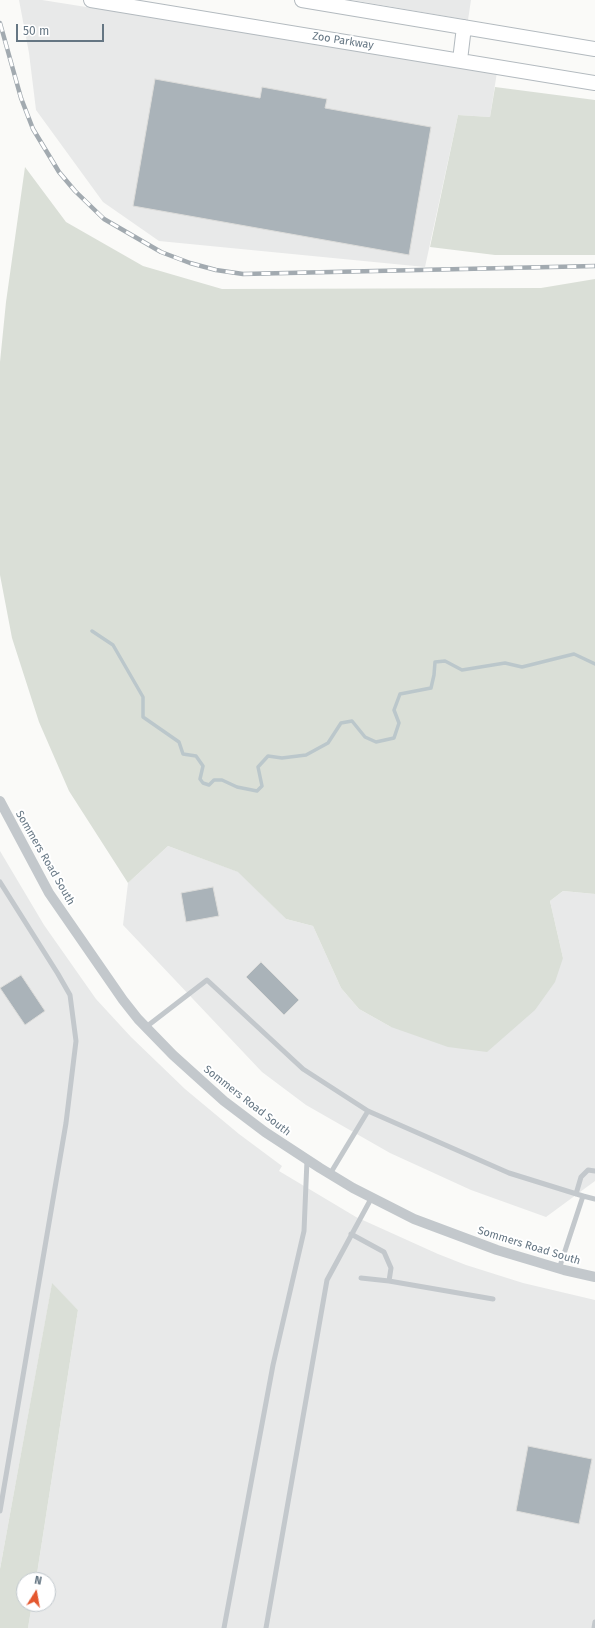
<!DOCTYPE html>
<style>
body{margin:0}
#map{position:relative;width:595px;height:1628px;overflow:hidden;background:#fafaf8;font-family:"Fira Sans",sans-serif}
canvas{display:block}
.north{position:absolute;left:16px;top:1572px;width:40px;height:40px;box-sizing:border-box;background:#fff;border:1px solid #c1c8cd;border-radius:50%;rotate:11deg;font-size:11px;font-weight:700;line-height:16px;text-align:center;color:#657683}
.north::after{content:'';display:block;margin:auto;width:14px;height:18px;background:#e4572e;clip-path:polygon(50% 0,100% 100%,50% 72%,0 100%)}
.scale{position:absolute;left:16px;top:24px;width:88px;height:18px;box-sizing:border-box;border:2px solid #657683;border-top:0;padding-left:5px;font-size:12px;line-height:14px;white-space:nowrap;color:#657683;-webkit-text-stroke:3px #fff;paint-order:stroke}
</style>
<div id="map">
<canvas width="595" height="1628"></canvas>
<div class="north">N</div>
<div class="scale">50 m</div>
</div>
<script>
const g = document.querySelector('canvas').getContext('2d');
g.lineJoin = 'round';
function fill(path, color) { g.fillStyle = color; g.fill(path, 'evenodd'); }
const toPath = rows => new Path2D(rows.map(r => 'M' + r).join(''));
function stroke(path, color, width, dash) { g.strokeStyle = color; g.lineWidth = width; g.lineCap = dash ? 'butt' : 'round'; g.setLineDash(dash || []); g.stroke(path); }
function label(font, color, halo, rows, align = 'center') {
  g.font = font + ' "Fira Sans",sans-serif'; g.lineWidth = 4; g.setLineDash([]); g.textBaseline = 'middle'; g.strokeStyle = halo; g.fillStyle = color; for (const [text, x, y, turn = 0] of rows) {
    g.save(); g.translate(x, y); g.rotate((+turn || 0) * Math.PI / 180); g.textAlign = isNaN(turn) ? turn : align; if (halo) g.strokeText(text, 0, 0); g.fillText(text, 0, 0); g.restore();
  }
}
fill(toPath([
 [19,0,42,0,497,72,490,117,458,115,425,267,159,241,103,202,36,110,29,53],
 [352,0,471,0,468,20],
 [168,846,239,872,286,919,313,926,341,988,359,1009,391,1027,563,958,550,901,563,891,595,894,595,1181,546,1217,471,1190,390,1153,306,1105,262,1072,123,925,128,883],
 [0,851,44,925,96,999,131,1037,185,1089,239,1134,282,1166,279,1171,356,1217,438,1254,466,1265,523,1283,595,1300,595,1628,28,1628,32,1604,48,1604,48,1580,36,1580,78,1310,52,1284,0,1569]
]), '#e8e9e9');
fill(toPath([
 [495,87,595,100,595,255,495,255,430,247,458,115,490,117],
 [25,167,66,222,143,266,222,289,541,288,595,279,595,894,563,891,550,901,563,958,555,982,535,1010,487,1052,448,1047,391,1027,359,1009,341,988,313,926,286,919,238,872,168,846,128,883,69,791,39,722,12,638,0,575,0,362,6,302],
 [52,1283,78,1310,36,1580,24,1580,24,1604,32,1604,28,1628,0,1628,0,1569]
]), '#dadfd7');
stroke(toPath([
 [92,631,113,645,143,697,143,717,179,742,183,754,196,756,203,766,200,779,203,783,209,785,214,780,222,780,237,787,257,791,262,786,258,767,268,756,282,758,306,755,328,743,341,723,352,721,365,737,376,742,394,738,399,723,394,710,400,694,431,688,434,675,435,662,445,661,462,670,505,663,522,667,574,654,595,664]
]), '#bbc7cb', 3.5);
const building = toPath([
 [155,79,260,98,262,87,327,99,325,108,431,127,409,255,133,206,155,79],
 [213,887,219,916,186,922,181,893,213,887],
 [261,962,299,1000,284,1015,246,977,261,962],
 [21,975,45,1011,25,1025,0,988,21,975],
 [528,1446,592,1459,579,1524,516,1511,528,1446]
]);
fill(building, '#aab3b9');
stroke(building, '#dcdcda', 1);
const secondary = toPath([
 [91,0,595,83],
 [302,0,595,49],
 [460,60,464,27]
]);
stroke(secondary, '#b3babf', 16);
stroke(toPath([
 [0,882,58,974,70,995,76,1041,66,1123,0,1511],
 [146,1027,207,980,303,1069,368,1111,509,1173,583,1196],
 [330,1174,368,1111],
 [576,1194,581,1177,588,1170,595,1171],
 [351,1234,384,1252,391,1268,389,1281,493,1299],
 [559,1269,583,1196,595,1199],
 [361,1278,389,1281],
 [224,1628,273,1365,304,1231,307,1160],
 [266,1628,327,1280,372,1197],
 [594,1628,595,1622]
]), '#c3c8cc', 5);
stroke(toPath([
 [0,801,49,893,123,1000,138,1019,173,1055,224,1101,265,1132,320,1168,353,1188,414,1219,497,1250,564,1270,595,1277]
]), '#c3c8cc', 10);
stroke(secondary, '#fff', 14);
const rail = toPath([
 [0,23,21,98,33,129,59,172,75,191,104,219,161,252,190,263,216,270,243,274,595,266]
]);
stroke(rail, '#a2aab0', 4.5);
stroke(rail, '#fff', 3, [9]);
label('11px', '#657683', '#fff', [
 ["Zoo Parkway",343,41,9],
 ["Sommers Road South",45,858,60],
 ["Sommers Road South",247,1101,38],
 ["Sommers Road South",529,1246,17]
]);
</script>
